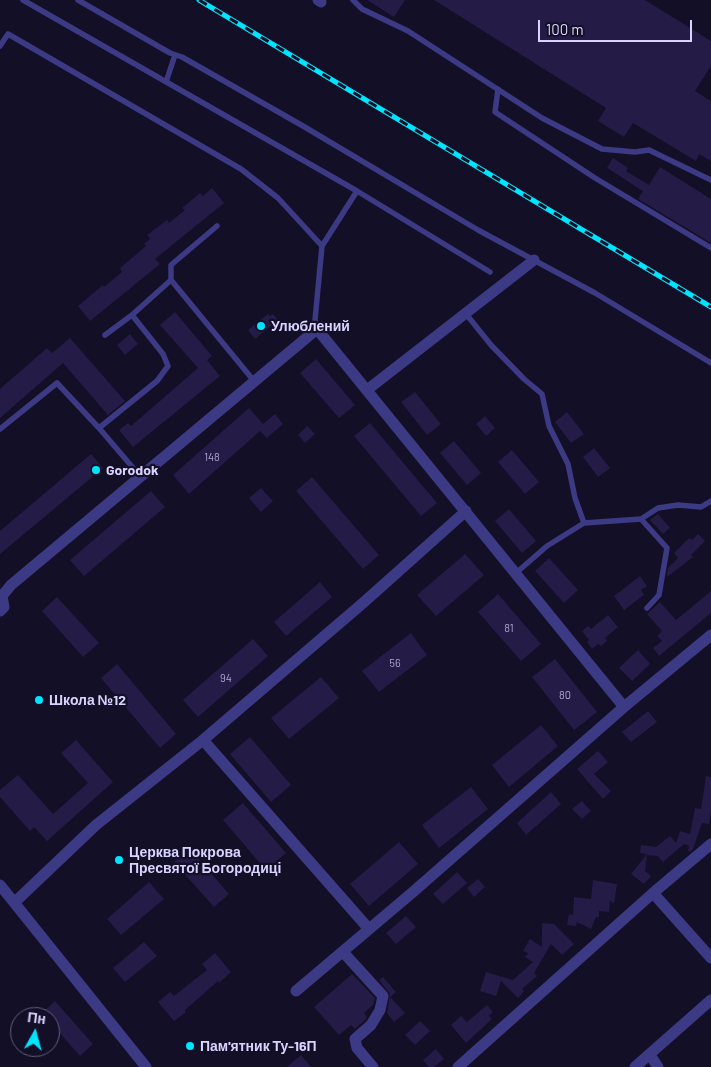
<!DOCTYPE html>
<meta charset="utf-8">
<style>
body{margin:0}
#map{position:relative;width:711px;height:1067px;overflow:hidden;background:#130f26;font-family:Barlow,sans-serif}
canvas{display:block}
.north{position:absolute;left:10px;top:1007px;width:50px;height:50px;box-sizing:border-box;background:#130f26;border:1px solid #625e7d;border-radius:50%;rotate:7deg;font-size:14px;font-weight:700;line-height:20px;text-align:center;color:#d9d4ff}
.north::after{content:'';display:block;margin:auto;width:18px;height:22px;background:#00e5ff;clip-path:polygon(50% 0,100% 100%,50% 72%,0 100%)}
.scale{position:absolute;left:538px;top:20px;width:154px;height:22px;box-sizing:border-box;border:2px solid #d9d4ff;border-top:0;padding-left:6px;font-size:15px;line-height:18px;white-space:nowrap;color:#d9d4ff;-webkit-text-stroke:4px #130f26;paint-order:stroke}
</style>
<div id="map">
<canvas width="711" height="1067"></canvas>
<div class="north">Пн</div>
<div class="scale">100 m</div>
</div>
<script>
const g = document.querySelector('canvas').getContext('2d');
g.lineJoin = 'round';
function fill(path, color) { g.fillStyle = color; g.fill(path, 'evenodd'); }
const toPath = rows => new Path2D(rows.map(r => 'M' + r).join(''));
function stroke(path, color, width, dash) { g.strokeStyle = color; g.lineWidth = width; g.lineCap = dash ? 'butt' : 'round'; g.setLineDash(dash || []); g.stroke(path); }
function label(font, color, halo, rows, align = 'center') {
  g.font = font + ' Barlow,sans-serif'; g.lineWidth = 4.5; g.setLineDash([]); g.textBaseline = 'middle'; g.strokeStyle = halo; g.fillStyle = color; for (const [text, x, y, turn = 0] of rows) {
    g.save(); g.translate(x, y); g.rotate((+turn || 0) * Math.PI / 180); g.textAlign = isNaN(turn) ? turn : align; if (halo) g.strokeText(text, 0, 0); g.fillText(text, 0, 0); g.restore();
  }
}
fill(toPath([
 [367,0,405,0,394,17],
 [434,0,645,0,711,41,711,66,695,91,711,101,711,161,699,154,696,161,633,123,624,137,598,121,606,108],
 [613,158,628,168,626,171,649,185,660,167,711,199,711,243,638,199,643,191,607,168],
 [212,188,224,203,155,259,160,264,90,321,78,306,103,285,104,287,122,272,120,268,146,246,144,244,150,239,147,235,167,220,169,223,185,210,182,208,200,193,203,196],
 [175,312,212,356,207,360,220,376,133,447,119,430,128,423,131,426,198,368,160,325],
 [268,314,270,316,273,314,278,320,255,339,248,330],
 [130,334,138,344,125,355,117,345],
 [70,338,125,401,108,415,63,363,0,418,0,389,47,348,52,353],
 [316,359,355,405,339,418,300,373],
 [415,392,441,424,427,435,401,402],
 [249,408,263,424,275,414,283,424,267,438,260,431,189,494,173,475],
 [567,412,584,434,571,443,555,422],
 [485,416,495,428,486,436,476,424],
 [370,423,437,503,421,516,354,436],
 [307,426,315,434,305,443,298,435],
 [454,441,481,473,467,485,440,453],
 [594,448,610,468,598,477,583,457],
 [512,450,539,482,525,494,498,462],
 [91,454,103,468,0,554,0,531],
 [312,477,379,555,363,569,296,491],
 [261,488,273,501,261,512,249,498],
 [151,491,165,507,84,576,70,560],
 [509,509,536,541,522,553,495,521],
 [658,514,670,528,663,534,650,520],
 [698,534,705,541,691,555,693,557,667,577,668,568,678,558,674,553,689,538,692,540],
 [465,554,484,575,436,616,417,595],
 [549,558,578,590,564,603,535,571],
 [640,576,647,586,641,590,644,595,624,610,614,596],
 [320,582,332,597,286,636,274,622],
 [711,591,711,613,659,656,653,648,662,641,657,636,662,631,647,614,660,602,676,620],
 [498,594,541,644,521,661,478,612],
 [57,597,99,643,83,657,42,611],
 [608,615,618,627,605,638,607,641,601,646,598,644,592,649,587,642,589,640,582,631,588,626,591,629],
 [411,633,427,655,379,692,362,671],
 [253,639,268,656,198,717,183,700],
 [638,650,650,664,632,681,619,668],
 [555,659,597,712,574,730,532,677],
 [117,664,176,734,160,748,101,678],
 [321,677,339,698,289,739,271,718],
 [648,711,657,722,631,742,622,732],
 [541,725,558,746,509,787,492,765],
 [250,737,291,785,271,802,230,754],
 [76,740,113,782,47,841,34,827,30,831,0,797,0,790,18,775,53,814,88,783,61,753],
 [598,751,608,762,594,774,611,791,603,799,577,769],
 [706,776,711,777,711,810,709,824,702,823,693,849,690,852,688,851,689,846,684,844,663,862,658,856,647,855,645,871,651,876,644,884,631,874,647,854,640,853,641,845,656,847,670,836,676,843,680,831,690,834,695,808,701,809],
 [471,787,488,809,439,848,422,825],
 [551,792,561,804,526,835,517,823],
 [582,801,591,811,582,819,572,809],
 [243,803,286,853,266,870,223,820],
 [399,842,418,864,369,906,350,884],
 [190,849,229,894,214,907,174,862],
 [457,872,467,883,443,904,433,894],
 [478,879,485,887,474,897,467,888],
 [593,880,617,884,614,904,610,900,609,912,599,911,599,917,596,917,591,929,577,922,576,926,567,925,569,914,573,915,574,897,591,899],
 [149,882,164,899,121,935,107,919],
 [406,916,416,927,396,944,386,933],
 [542,923,554,924,574,944,562,955,551,944,534,973,537,976,522,989,524,991,518,998,501,981,496,996,480,991,486,972,513,980,533,962,525,957,528,953,523,951,530,939,542,947],
 [144,942,157,956,125,982,113,968],
 [215,953,231,972,219,983,218,981,185,1010,185,1013,174,1021,158,1002,170,992,174,996,207,970,202,964],
 [352,974,375,998,373,1005,364,1013,367,1017,365,1020,355,1029,351,1025,339,1035,314,1007],
 [383,977,396,992,390,997,405,1013,394,1022,387,1013,390,994,379,980],
 [55,1001,93,1044,80,1056,50,1022,50,1017,46,1017,42,1013],
 [487,1005,493,1012,489,1016,492,1019,466,1043,451,1025,461,1016,467,1022],
 [420,1021,430,1031,415,1045,405,1035],
 [436,1049,444,1059,434,1067,429,1067,423,1060],
 [301,1055,311,1067,287,1067]
]), '#241b47');
stroke(toPath([
 [23,0,357,191,322,246],
 [78,0,170,53,182,57,303,126,478,230,595,293,711,363],
 [353,0,362,9,408,31,542,118,602,149,635,152,649,150,711,180],
 [0,46,8,34,241,169,278,198,322,246,315,320,317,329],
 [166,82,175,55],
 [498,89,495,112,595,178,711,248],
 [357,191,490,272],
 [217,226,171,265,171,280,254,381],
 [466,314,491,345,524,379,542,394,549,426,568,464,575,498,584,523],
 [132,315,163,354,168,366,157,381,99,428,140,476],
 [105,335,132,315,171,280],
 [0,429,57,383,99,428],
 [641,519,658,508,678,505,701,507,711,501],
 [516,573,547,546,584,523,641,519,667,548,659,595,647,608]
]), '#3d3a85', 5.5);
stroke(toPath([
 [318,0,321,2],
 [367,390,534,260],
 [0,611,4,607,2,596,11,585,317,329,624,707],
 [203,740,369,929],
 [0,885,146,1067],
 [653,893,711,958],
 [15,902,96,825,203,740,363,603,466,511],
 [343,952,383,996,380,1010,371,1025,355,1039,357,1048,373,1067],
 [296,991,413,892,624,707,711,635],
 [650,1055,658,1067],
 [458,1067,653,893,711,844],
 [635,1067,711,1000]
]), '#3d3a85', 11);
const rail = toPath([
 [199,0,711,307]
]);
stroke(rail, '#00e5ff', 5);
stroke(rail, '#130f26', 3, [9]);
for (const [x, y, r, color] of [
 [261,326,5,"#00e5ff"],
 [96,470,5,"#00e5ff"],
 [39,700,5,"#00e5ff"],
 [119,860,5,"#00e5ff"],
 [190,1046,5,"#00e5ff"]
]) { const dot = new Path2D(); dot.arc(x, y, r, 0, 2 * Math.PI); g.fillStyle = color; g.fill(dot); stroke(dot, '#130f26', 2); }
label('11px', '#aca6d1', null, [
 ["148",212,457],
 ["81",509,628],
 ["56",395,663],
 ["94",226,678],
 ["80",565,695]
]);
label('bold 14px', '#d9d4ff', '#130f26', [
 ["Улюблений",271,326],
 ["Gorodok",106,470],
 ["Школа №12",49,700],
 ["Церква Покрова",129,852],
 ["Пресвятої Богородиці",129,868],
 ["Пам'ятник Ту-16П",200,1046]
], 'left');
</script>
